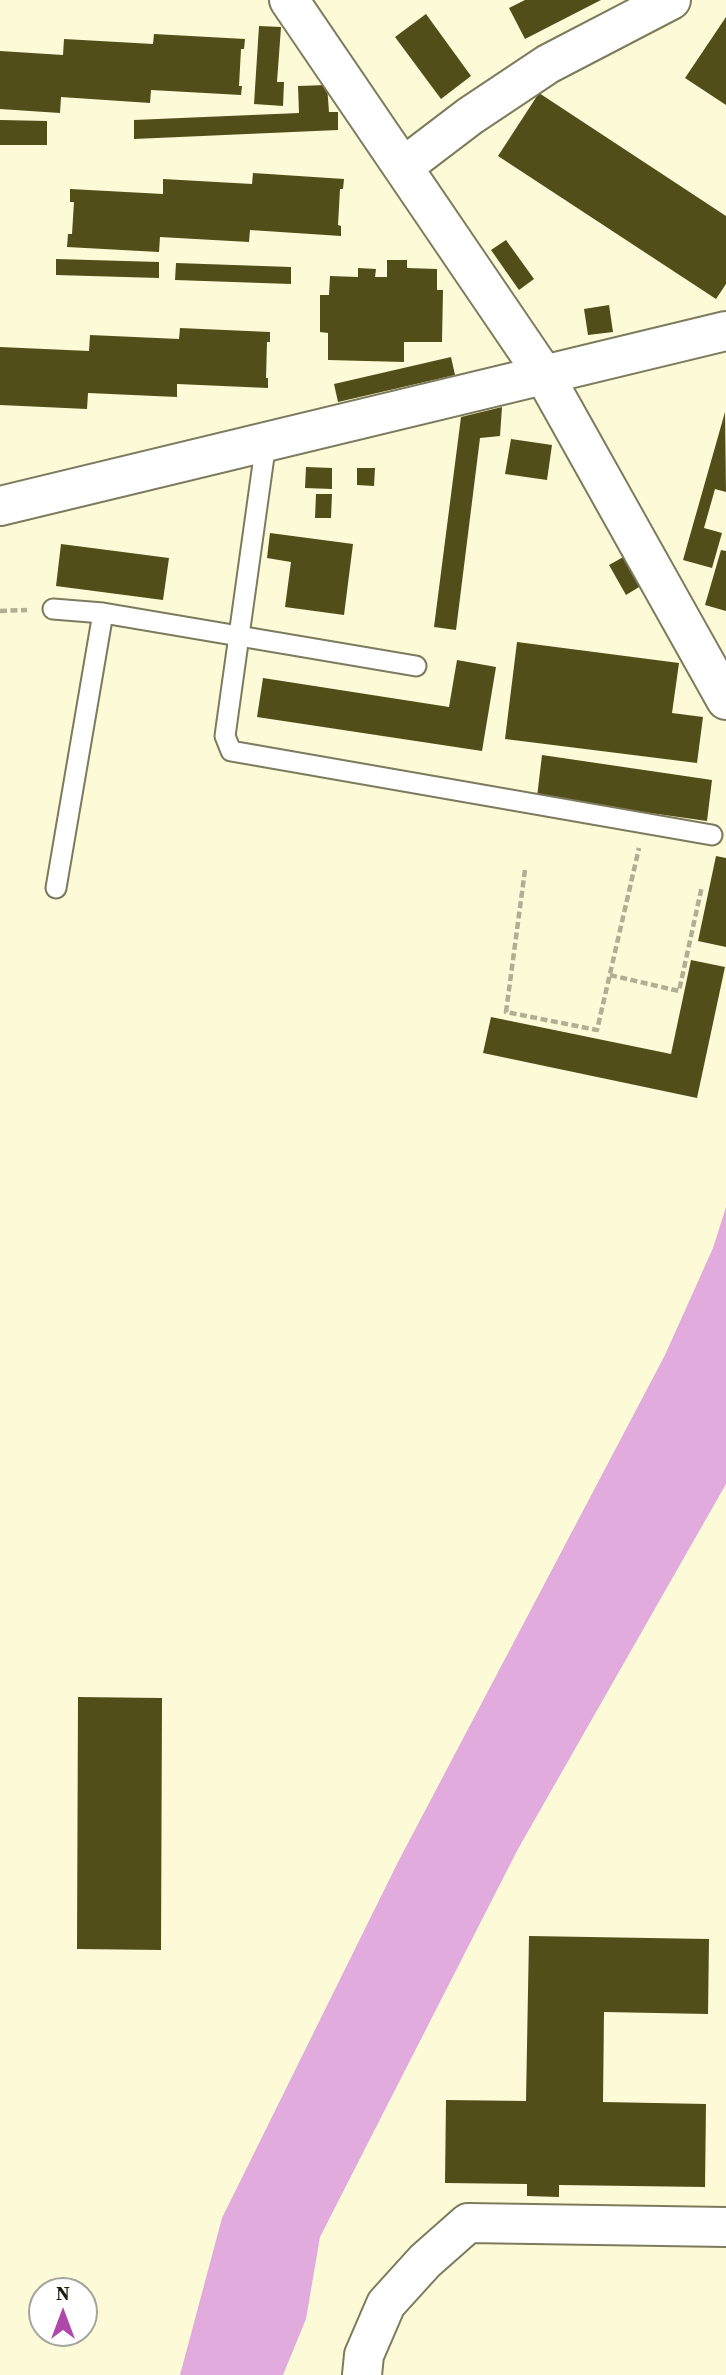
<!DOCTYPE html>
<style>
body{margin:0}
#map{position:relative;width:726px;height:2375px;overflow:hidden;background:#fcfad7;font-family:"Source Serif 4",serif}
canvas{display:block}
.north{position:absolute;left:28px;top:2277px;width:70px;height:70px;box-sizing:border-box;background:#fff;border:2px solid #a5a59f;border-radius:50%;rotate:0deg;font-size:19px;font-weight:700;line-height:28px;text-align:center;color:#1e1d10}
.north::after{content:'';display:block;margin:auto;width:24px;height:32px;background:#ae48ab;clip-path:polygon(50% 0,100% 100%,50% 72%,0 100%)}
</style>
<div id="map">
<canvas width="726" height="2375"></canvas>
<div class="north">N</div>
</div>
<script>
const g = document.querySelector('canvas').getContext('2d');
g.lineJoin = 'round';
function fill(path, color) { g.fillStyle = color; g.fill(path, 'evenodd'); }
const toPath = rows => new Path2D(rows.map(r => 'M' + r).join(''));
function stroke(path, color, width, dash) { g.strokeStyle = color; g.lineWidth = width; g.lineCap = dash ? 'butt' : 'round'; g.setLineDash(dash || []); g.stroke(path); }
fill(toPath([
 [726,1207,726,1484,518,1849,320,2237,306,2319,283,2375,180,2375,222,2218,398,1862,665,1355,713,1248]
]), '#e1abdd');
fill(toPath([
 [525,0,601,0,525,39,509,8],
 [426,14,471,76,441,99,395,37],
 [726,17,726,105,685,78],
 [259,26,281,27,277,82,284,82,283,106,254,104],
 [154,34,245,39,244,49,241,49,239,86,242,86,241,95,151,90,150,103,61,97,60,113,0,109,0,51,63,55,64,39,153,44],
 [327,85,329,112,338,112,338,130,134,139,134,120,299,113,298,86],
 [539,93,726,216,726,284,716,299,498,156],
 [0,120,47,121,47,145,0,145],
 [253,173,344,179,343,189,340,189,338,225,341,226,341,236,250,230,249,242,160,237,159,252,67,247,68,234,72,234,74,202,70,202,70,189,163,194,163,179,252,184],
 [506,240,534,279,519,290,491,250],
 [56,259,159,262,159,278,56,275],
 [387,260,407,260,407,268,437,269,437,290,443,290,442,342,404,342,404,362,328,360,328,333,320,332,320,295,329,295,330,276,358,277,358,268,376,269,375,277,387,277],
 [176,263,291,267,291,284,175,280],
 [609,305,613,332,588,335,584,309],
 [180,328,270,332,270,342,267,342,266,378,268,378,268,388,177,384,177,397,88,393,87,409,0,405,0,347,89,351,90,335,179,339],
 [451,357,455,375,338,402,334,384],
 [502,407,500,436,480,438,456,630,434,627,461,417],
 [725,412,726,492,715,489,704,528,722,533,712,568,683,560],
 [511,439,552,445,547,480,505,474],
 [306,467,332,468,332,489,305,488],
 [357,468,375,468,374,486,357,485],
 [316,494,332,494,331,518,315,518],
 [270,533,353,544,344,615,285,607,291,562,267,558],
 [61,544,169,558,163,600,56,586],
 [721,550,726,551,726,611,705,605],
 [627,555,644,584,626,595,609,565],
 [517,642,679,663,672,713,703,717,697,763,505,739],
 [457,660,496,667,482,751,257,717,263,678,449,707],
 [542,755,712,780,707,821,537,797],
 [716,856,726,858,726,947,698,941],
 [691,960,725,967,697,1098,483,1053,491,1017,671,1054],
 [78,1697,162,1698,161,1950,77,1949],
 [529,1936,709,1939,708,2014,604,2012,603,2102,706,2104,705,2187,559,2185,559,2197,527,2196,527,2184,445,2183,446,2100,526,2101]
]), '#524e19');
const lane = toPath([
 [266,442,225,736,231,751,712,835],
 [53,609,103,613,416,666],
 [56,888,103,613]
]);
const street = toPath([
 [289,0,544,375,726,700],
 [403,167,470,116,548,64,671,0],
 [0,506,726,331],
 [362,2375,364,2355,386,2304,425,2261,468,2223,726,2227]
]);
stroke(lane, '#7d7b5d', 23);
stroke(street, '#7d7b5d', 42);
stroke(toPath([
 [0,611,27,610],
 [525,870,506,1012,597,1030,639,848],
 [610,975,679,991,702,886]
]), '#b0ae93', 4.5, [7, 3.5]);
stroke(lane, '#fff', 19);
stroke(street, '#fff', 38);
</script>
